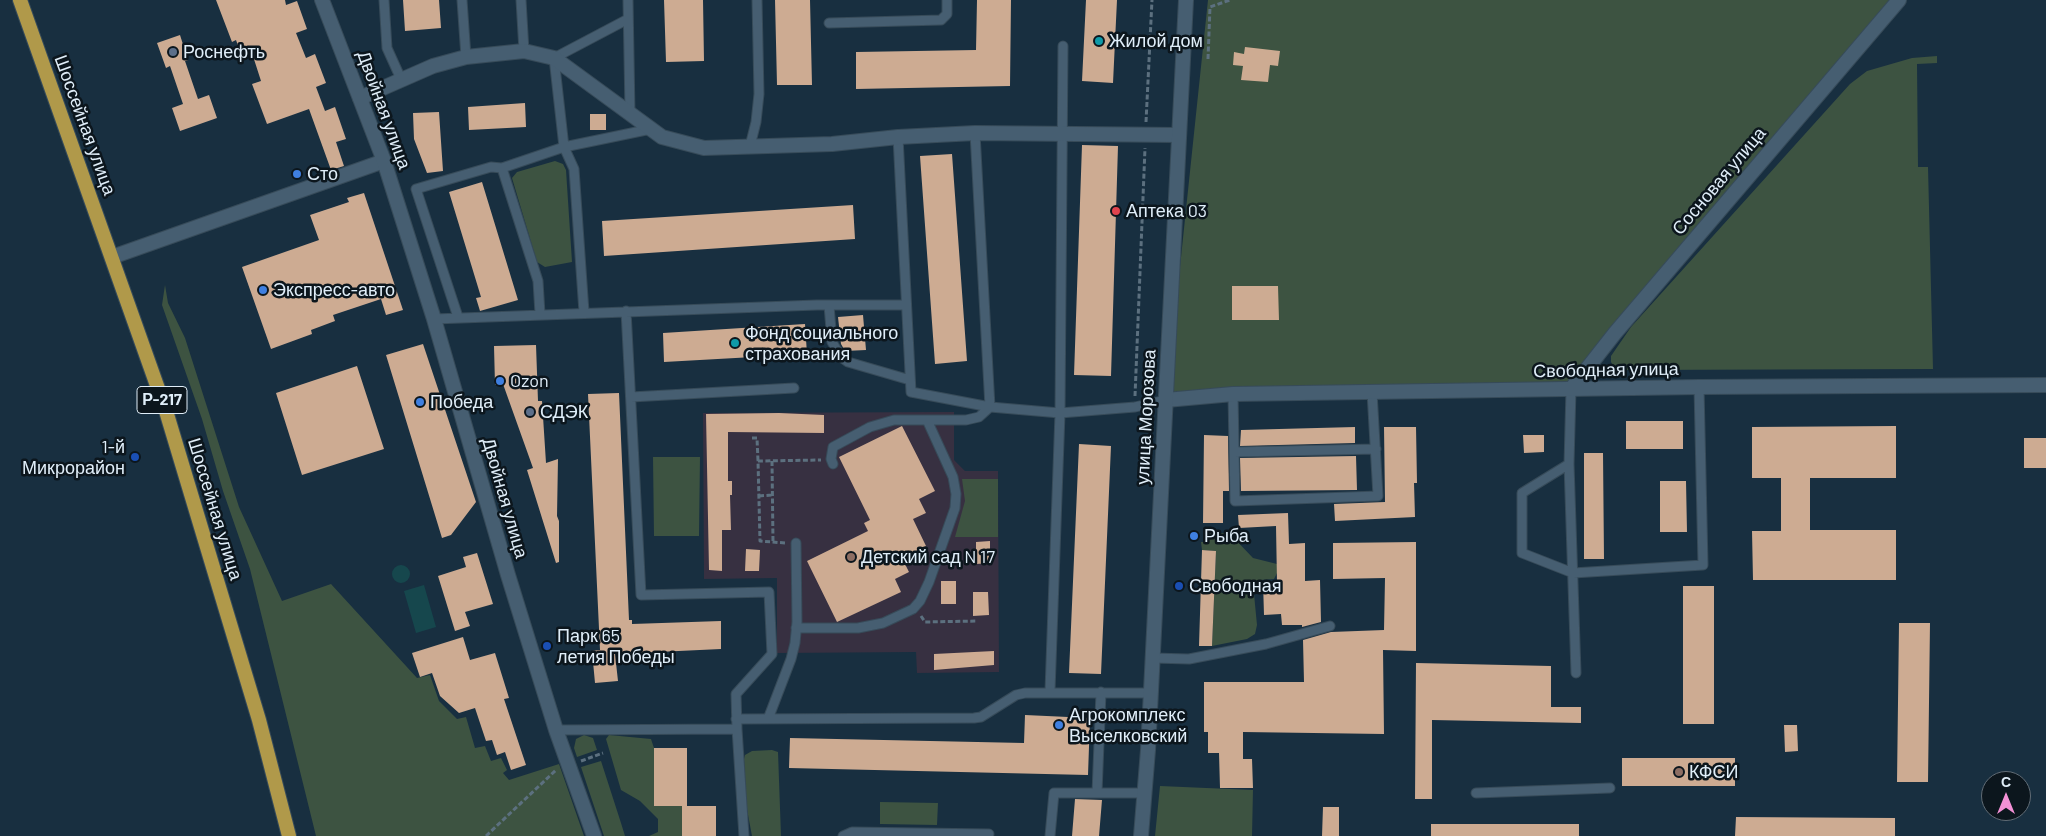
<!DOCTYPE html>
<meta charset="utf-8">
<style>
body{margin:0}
#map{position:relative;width:2046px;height:836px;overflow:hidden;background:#182f40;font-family:Barlow,sans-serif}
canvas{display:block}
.north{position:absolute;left:1981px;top:771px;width:50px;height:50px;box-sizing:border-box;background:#0c161d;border:1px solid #616c75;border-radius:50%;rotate:0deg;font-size:14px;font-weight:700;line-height:20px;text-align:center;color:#e0eef9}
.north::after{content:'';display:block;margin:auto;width:18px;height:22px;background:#f391d6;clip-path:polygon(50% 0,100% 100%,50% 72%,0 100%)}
</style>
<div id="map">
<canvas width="2046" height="836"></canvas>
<div class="north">С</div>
</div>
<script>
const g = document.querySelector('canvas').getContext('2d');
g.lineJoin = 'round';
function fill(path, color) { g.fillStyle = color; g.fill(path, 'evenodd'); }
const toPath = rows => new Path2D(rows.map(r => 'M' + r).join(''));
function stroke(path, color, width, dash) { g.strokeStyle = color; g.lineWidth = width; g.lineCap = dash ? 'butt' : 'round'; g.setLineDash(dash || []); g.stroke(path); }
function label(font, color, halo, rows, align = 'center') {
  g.font = font + ' Barlow,sans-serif'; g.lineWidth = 5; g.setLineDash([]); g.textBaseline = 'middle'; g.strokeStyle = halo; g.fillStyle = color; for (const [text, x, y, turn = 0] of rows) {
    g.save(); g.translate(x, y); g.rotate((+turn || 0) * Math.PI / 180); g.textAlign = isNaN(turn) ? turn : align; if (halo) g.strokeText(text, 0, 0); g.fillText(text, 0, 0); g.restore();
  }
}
fill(toPath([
 [954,412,954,460,965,471,998,471,999,672,917,673,916,652,777,653,777,578,704,579,703,413]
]), '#373041');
fill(toPath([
 [1208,0,1899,0,1571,389,1166,400],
 [1937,56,1937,63,1917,64,1918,167,1928,167,1933,369,1625,370,1615,369,1611,362,1611,356,1631,327,1850,84,1867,71,1912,58],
 [555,161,563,164,566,170,572,262,545,267,537,262,512,178,517,172],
 [165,285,168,303,185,338,239,507,282,601,331,584,417,678,430,675,439,701,457,719,466,717,475,748,485,746,491,761,501,758,507,770,503,773,509,780,559,764,584,836,316,836,250,569,223,491,202,419,162,305],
 [653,457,700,457,699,536,654,536],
 [962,479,998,479,998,537,955,537,965,501],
 [1205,533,1223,533,1232,536,1253,558,1277,564,1277,573,1274,579,1260,580,1256,583,1254,594,1257,625,1255,634,1247,639,1212,646,1216,551,1202,550,1201,542,1205,542],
 [584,735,593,738,597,750,577,757,574,748,576,739],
 [609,735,651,739,654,748,654,806,682,806,682,836,649,836,658,832,658,819,640,801,621,790,606,739],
 [772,750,778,752,781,836,752,836,745,799,744,759,745,755,752,751],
 [601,761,621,823,625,836,604,836,581,767],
 [1160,786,1253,790,1252,836,1155,836],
 [880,802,938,803,937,825,880,824]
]), '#3d5341');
fill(toPath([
 '392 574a9 9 0 1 1 18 0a9 9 0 1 1-18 0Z',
 [424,585,436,627,416,633,404,591]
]), '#16474d');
fill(toPath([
 [216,0,285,0,286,5,297,1,307,29,296,33,306,58,315,54,326,83,316,87,325,111,335,107,346,139,336,142,344,166,331,170,309,109,267,124,252,84,261,81,252,53,242,57,236,40,232,42],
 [403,0,439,0,441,28,405,31],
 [664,0,703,0,704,61,666,62],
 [775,0,810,0,812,85,777,85],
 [977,0,1011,0,1010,86,856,89,856,52,976,50],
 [1086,0,1117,0,1113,83,1082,81],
 [180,35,188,60,185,61,198,99,209,95,217,118,180,131,172,108,183,104,170,66,166,68,157,43],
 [1245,47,1280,51,1278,66,1270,65,1268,82,1241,80,1243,66,1233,65,1234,52,1244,54],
 [525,103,526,127,469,130,468,107],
 [439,112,443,171,427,173,414,139,413,113],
 [590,114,606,114,606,130,590,130],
 [1082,145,1118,146,1111,376,1074,375],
 [952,154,967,361,935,364,920,156],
 [482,182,518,300,480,311,476,298,481,297,449,192],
 [364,193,403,310,386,315,381,299,333,315,335,321,311,330,312,334,271,349,242,267,319,240,310,215,349,202,347,198],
 [853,205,855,239,604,256,602,221],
 [1232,286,1278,286,1279,320,1232,320],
 [863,315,866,350,845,351,841,344,838,317],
 [805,324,807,354,664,362,663,333],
 [423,344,476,502,451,535,442,538,386,355],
 [536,345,538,401,542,401,546,463,558,459,557,516,559,521,559,562,556,563,527,470,533,468,503,384,495,385,494,346],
 [357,366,384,449,302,475,276,393],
 [619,393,629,620,632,620,632,624,721,621,721,649,615,654,618,681,595,683,592,651,600,650,588,394],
 [779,413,824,415,824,433,728,432,728,481,732,481,732,495,730,495,731,530,722,530,722,571,709,570,706,414],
 [1626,421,1683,421,1683,449,1626,449],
 [902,426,935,491,919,499,926,513,913,519,926,546,902,558,909,572,895,579,901,592,837,622,807,561,868,531,864,523,870,520,839,457],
 [1896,426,1896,478,1810,478,1810,530,1896,530,1896,580,1753,580,1752,531,1781,531,1781,478,1752,478,1752,427],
 [1355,427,1355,443,1240,446,1241,430],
 [1384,427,1416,427,1417,483,1414,483,1415,517,1335,521,1334,504,1385,502],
 [1204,435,1228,436,1229,491,1223,491,1223,523,1203,523],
 [1523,435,1544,435,1544,452,1524,453],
 [2024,438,2046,438,2046,468,2024,468],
 [1079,444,1111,446,1101,674,1069,673],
 [1584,453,1603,453,1604,559,1584,559],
 [1356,456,1357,490,1241,491,1240,458],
 [1660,481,1686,481,1687,532,1660,532],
 [1288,513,1289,544,1305,543,1305,581,1320,580,1321,622,1302,627,1302,625,1282,625,1281,614,1264,615,1263,582,1277,582,1276,526,1239,528,1238,515],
 [990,541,990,563,976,564,976,542],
 [1416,542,1416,651,1383,650,1384,734,1243,732,1243,759,1252,759,1253,788,1220,788,1219,753,1208,753,1208,732,1204,732,1204,682,1304,682,1303,640,1331,632,1384,630,1385,578,1333,579,1333,543],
 [746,549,760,550,759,571,745,571],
 [1202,550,1216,551,1212,646,1199,646],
 [477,553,493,604,465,612,470,626,455,631,438,576,466,567,463,557],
 [941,581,956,581,956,604,941,604],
 [1683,586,1714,586,1714,724,1683,724],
 [973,592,988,592,989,615,973,616],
 [1899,623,1930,623,1928,782,1897,782],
 [463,637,470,660,495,653,509,698,504,699,526,765,511,770,505,752,497,755,492,740,486,741,475,708,459,713,440,696,432,673,420,677,412,653],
 [994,651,994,665,934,670,934,654],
 [1416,663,1551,666,1551,707,1581,707,1581,723,1432,720,1432,799,1415,799],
 [1025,715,1090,718,1088,775,789,768,790,738,1024,743],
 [1784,725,1797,725,1798,751,1785,752],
 [654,748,687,748,687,806,716,806,716,836,682,836,682,806,654,806],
 [1622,758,1735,758,1735,786,1622,786],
 [1075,799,1102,800,1099,836,1072,836],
 [1323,807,1339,807,1339,836,1322,836],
 [1736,817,1895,818,1895,836,1735,836],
 [1431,824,1579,824,1579,836,1431,836]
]), '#cdab92');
const service = toPath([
 [384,0,387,48,401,79],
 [462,0,466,57],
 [521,0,524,51],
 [628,0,630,113],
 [829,23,941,20,947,14,947,0],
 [898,137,911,392,990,407,1060,413,1135,407,1166,400],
 [750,146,756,122,759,94,757,0],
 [502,168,538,281,540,314],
 [829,305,832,342,841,357,848,362,910,380],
 [584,312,574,169,564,147,554,58,628,19],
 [458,317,416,189,491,167,502,168,564,147,651,129],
 [434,319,817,305,905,305],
 [1571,389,1569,464,1576,673],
 [1233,394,1235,501,1378,496,1372,392],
 [631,397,794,388],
 [1234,452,1376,449],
 [833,464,831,459,833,447,870,427,894,420,927,420],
 [1569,464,1522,493,1522,553,1573,573,1703,565,1699,387],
 [796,628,858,628,883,623,913,609,920,601,929,582,955,508,956,494,953,477,927,420,966,420,979,417,990,407,975,133],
 [1153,658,1189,659,1266,644,1330,626],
 [1050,691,1060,413,1063,46],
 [736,719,974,718,981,717,1016,695,1025,693,1151,693],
 [768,719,791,659,795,643,797,622,796,543],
 [737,729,744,836],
 [556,730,737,729,736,694,772,654,769,592,641,595,626,311],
 [1097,793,1101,692],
 [1476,793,1610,788],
 [843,836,852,832,989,834],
 [1050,836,1054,793,1145,793]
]);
const minor = toPath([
 [360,98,433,66,466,57,524,51,554,58,662,137,704,148,832,144,898,137,975,133,1178,135],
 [112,257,384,161],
 [1571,389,1615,333,1899,0],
 [1166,400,1233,394,1699,387,2046,385]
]);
const tertiary = toPath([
 [322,0,384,161,434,319,508,575,556,730,594,836],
 [1141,836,1148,750,1186,0]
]);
const trunk = toPath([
 [20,0,166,411,259,720,289,836]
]);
stroke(service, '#374b59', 11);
stroke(minor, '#374b59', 16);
stroke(tertiary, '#374b59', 16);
stroke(trunk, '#374b59', 16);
stroke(toPath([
 [1208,59,1210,7,1230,0],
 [1146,122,1152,0],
 [1135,396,1145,148],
 [752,438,757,438,758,461],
 [772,461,773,542],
 [759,496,772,495],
 [785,543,760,541,758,461,821,460],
 [921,616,925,622,977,621],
 [581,761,603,753],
 [486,836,556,770]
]), '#5c707f', 3, [5, 2.5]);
stroke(service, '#465e71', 9);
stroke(minor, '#465e71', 14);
stroke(tertiary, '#465e71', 14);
stroke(trunk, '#b0994a', 14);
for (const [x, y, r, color] of [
 [1099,41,5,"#0f9aa8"],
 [173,52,5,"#5c6f8a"],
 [297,174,5,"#3f7fe0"],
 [1116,211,5,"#e0444e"],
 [263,290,5,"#3f7fe0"],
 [735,343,5,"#0f9aa8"],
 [500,381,5,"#3f7fe0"],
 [420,402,5,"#3f7fe0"],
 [530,412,5,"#5c6f8a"],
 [135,457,5,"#1a4fb4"],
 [1194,536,5,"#3f7fe0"],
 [851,557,5,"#8d6e63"],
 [1179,586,5,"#1a4fb4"],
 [547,646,5,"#1a4fb4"],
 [1059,725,5,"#3f7fe0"],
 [1679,772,5,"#8d6e63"]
]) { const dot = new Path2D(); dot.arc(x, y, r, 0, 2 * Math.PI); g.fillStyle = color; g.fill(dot); stroke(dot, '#0c161d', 2); }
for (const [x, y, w] of [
 [162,400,50]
]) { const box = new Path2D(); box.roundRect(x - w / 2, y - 13.5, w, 27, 4); g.fillStyle = '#0c161d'; g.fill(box); stroke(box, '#e0eef9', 1); }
label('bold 16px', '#e0eef9', null, [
 ["Р-217",162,400]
]);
label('18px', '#e0eef9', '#0c161d', [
 ["Жилой дом",1109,41],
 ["Роснефть",183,52],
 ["Сто",307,174],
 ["Аптека 03",1126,211],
 ["Экспресс-авто",273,290],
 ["Фонд социального",745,333],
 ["страхования",745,354],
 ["Ozon",510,381],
 ["Победа",430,402],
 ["СДЭК",540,412],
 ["1-й",125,447,"right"],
 ["Микрорайон",125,468,"right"],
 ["Рыба",1204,536],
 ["Детский сад N 17",861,557],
 ["Свободная",1189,586],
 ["Парк 65",557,636],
 ["летия Победы",557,657],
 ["Агрокомплекс",1069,715],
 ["Выселковский",1069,736],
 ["КФСИ",1689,772]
], 'left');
label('18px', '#e0eef9', '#0c161d', [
 ["Двойная улица",384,110,70],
 ["Шоссейная улица",85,125,70],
 ["Сосновая улица",1719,181,-50],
 ["Свободная улица",1606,370,-1],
 ["улица Морозова",1146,417,-87],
 ["Двойная улица",505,498,74],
 ["Шоссейная улица",215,509,73]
]);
</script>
